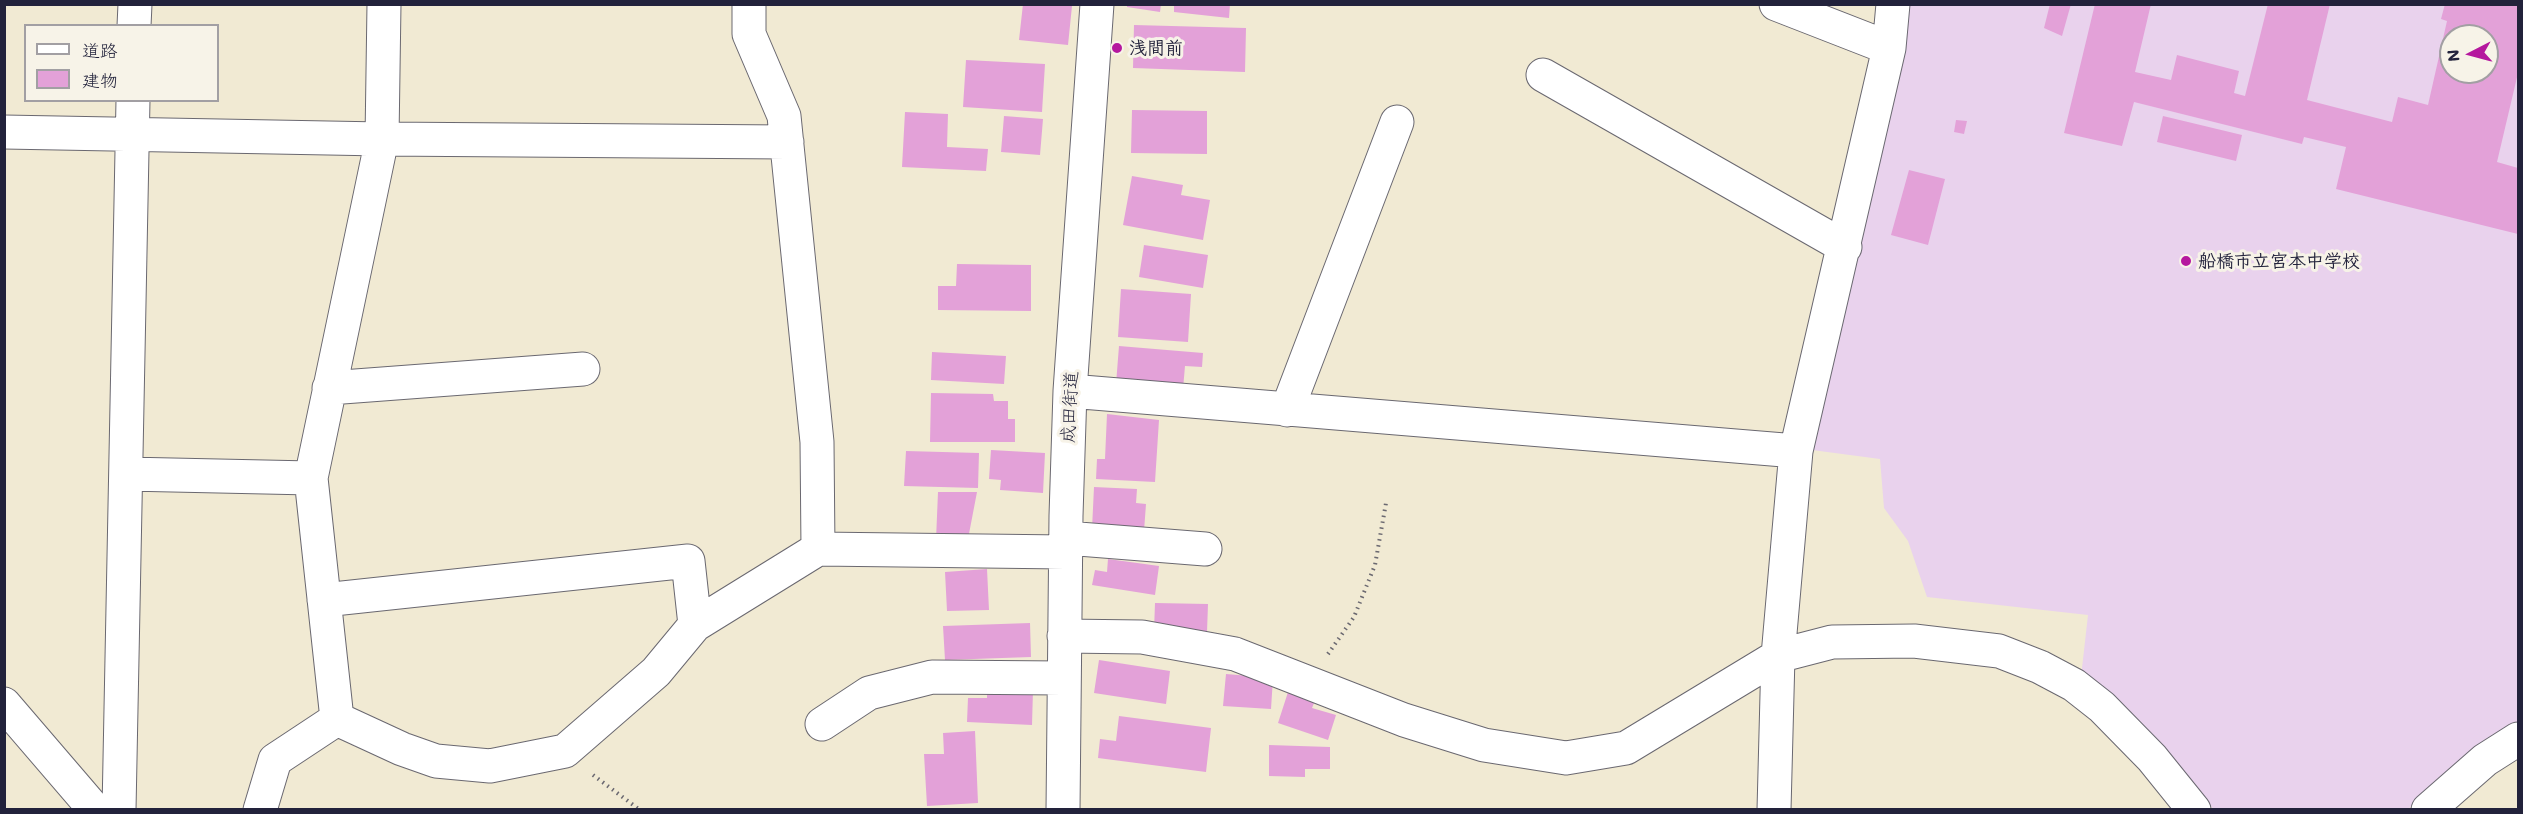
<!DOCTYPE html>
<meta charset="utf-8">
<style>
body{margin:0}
#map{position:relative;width:2523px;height:814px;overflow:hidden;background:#f1ead3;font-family:Mali,"Klee One",sans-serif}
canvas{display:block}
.frame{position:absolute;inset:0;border:6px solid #22223b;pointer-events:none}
.legend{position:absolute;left:24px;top:24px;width:195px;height:78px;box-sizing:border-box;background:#f7f3e8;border:2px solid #a29fa3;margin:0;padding:8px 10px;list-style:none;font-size:18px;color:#22223b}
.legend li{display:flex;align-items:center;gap:12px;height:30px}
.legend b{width:30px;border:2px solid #a29fa3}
.north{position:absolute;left:2439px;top:24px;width:60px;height:60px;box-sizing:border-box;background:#f7f3e8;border:2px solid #a29fa3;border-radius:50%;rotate:264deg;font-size:16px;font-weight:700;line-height:24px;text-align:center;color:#22223b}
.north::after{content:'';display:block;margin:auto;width:21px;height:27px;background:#b5179e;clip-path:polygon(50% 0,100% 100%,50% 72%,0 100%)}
</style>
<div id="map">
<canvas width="2523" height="814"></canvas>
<div class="frame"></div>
<ul class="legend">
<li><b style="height:8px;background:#fff"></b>道路</li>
<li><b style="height:16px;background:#e3a1d8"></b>建物</li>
</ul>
<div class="north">N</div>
</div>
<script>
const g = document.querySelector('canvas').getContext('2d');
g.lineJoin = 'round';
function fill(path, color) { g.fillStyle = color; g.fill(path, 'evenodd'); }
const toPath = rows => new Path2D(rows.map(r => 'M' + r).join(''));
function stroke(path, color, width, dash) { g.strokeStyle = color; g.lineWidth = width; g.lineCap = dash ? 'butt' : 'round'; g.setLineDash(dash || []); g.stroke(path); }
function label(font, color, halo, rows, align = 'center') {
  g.font = font + ' Mali,"Klee One",sans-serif'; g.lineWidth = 6; g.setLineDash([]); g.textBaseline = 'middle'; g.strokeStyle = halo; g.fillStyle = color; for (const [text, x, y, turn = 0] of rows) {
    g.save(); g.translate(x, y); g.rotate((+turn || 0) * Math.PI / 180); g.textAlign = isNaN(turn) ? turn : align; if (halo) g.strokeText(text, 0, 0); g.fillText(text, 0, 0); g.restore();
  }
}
fill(toPath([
 [1901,5,2518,5,2518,723,2476,748,2408,809,2214,809,2202,800,2081,677,2088,615,1927,597,1908,541,1884,508,1880,459,1812,450],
 [2451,36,2487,36,2487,72,2451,72]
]), '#e9d2ed');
fill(toPath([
 [1023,4,1072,6,1068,45,1019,40],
 [1127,4,1161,4,1160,12,1127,7],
 [1174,4,1230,4,1229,18,1174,12],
 [2050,4,2071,4,2062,36,2044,28],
 [2095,4,2151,4,2135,72,2171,80,2177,55,2239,71,2234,93,2245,96,2268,4,2330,4,2307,100,2392,122,2398,97,2428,105,2447,21,2441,19,2445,4,2518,4,2518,73,2497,162,2518,168,2518,234,2336,189,2346,147,2304,137,2302,144,2134,102,2122,146,2064,133],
 [2451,36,2487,36,2487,72,2451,72],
 [1134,25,1246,28,1245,72,1133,68],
 [966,60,1045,64,1042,112,963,107],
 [1132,110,1207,111,1207,154,1131,153],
 [905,112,948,114,947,147,988,149,986,171,902,167],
 [1004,116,1043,119,1040,155,1001,152],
 [2163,116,2242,135,2236,161,2157,142],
 [1956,120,1967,121,1964,134,1954,132],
 [1909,170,1945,179,1928,245,1891,235],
 [1132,176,1183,185,1181,195,1210,200,1203,240,1123,225],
 [1144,245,1208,255,1203,288,1139,277],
 [957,264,1031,265,1031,311,938,310,938,286,956,286],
 [1121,289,1191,294,1188,342,1118,337],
 [1119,346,1203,353,1202,367,1185,366,1183,389,1116,384],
 [932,352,1006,356,1004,384,931,380],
 [931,393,993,394,994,401,1008,401,1008,419,1015,419,1015,442,930,442],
 [1107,414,1159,420,1155,482,1096,479,1097,459,1105,459],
 [991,450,1045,453,1043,493,1000,490,1001,480,989,479],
 [906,451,979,453,978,488,904,486],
 [1094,487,1137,489,1136,503,1146,504,1144,531,1092,529],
 [938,492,977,492,968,539,936,540],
 [1108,559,1159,566,1155,595,1092,585,1095,570,1107,572],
 [987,569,989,610,947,611,945,572],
 [1155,603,1208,604,1207,632,1154,631],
 [1030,623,1031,657,945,660,943,626],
 [1099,660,1170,671,1166,704,1094,693],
 [1226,674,1273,678,1271,709,1223,706],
 [987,688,1033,690,1032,725,967,722,968,698,987,698],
 [1289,689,1316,698,1312,708,1336,715,1328,740,1278,723],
 [1119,716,1211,728,1206,772,1098,758,1100,739,1116,741],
 [975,731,978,803,927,806,924,754,944,754,943,733],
 [1269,745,1330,747,1330,769,1305,769,1305,777,1269,776]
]), '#e3a1d8');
const minor = toPath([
 [749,4,749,34,784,116,817,442,818,549],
 [1776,4,1889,48],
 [134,26,135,4],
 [1543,75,1845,247],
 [4,132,382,139,787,142],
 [329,388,583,369],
 [1070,391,1796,451],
 [1287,410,1397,122],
 [126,474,311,478],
 [1066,538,1205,549],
 [324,600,688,561,695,625],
 [1064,636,1142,637,1235,654,1404,720,1484,745,1566,758,1626,748,1778,656,1832,642,1914,641,1999,651,2040,667,2074,685,2102,707,2152,758,2194,810],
 [4,704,95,810],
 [337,719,402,749,436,761,490,766,565,751,656,672,695,625,818,549,1065,552],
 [337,719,311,478,382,139,384,4],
 [822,724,869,693,932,677,1063,678],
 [119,810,133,100],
 [260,810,275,760,337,719],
 [1063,810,1066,516,1070,391,1097,4],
 [1774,810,1778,656,1796,451,1889,48,1893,4],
 [2428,810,2485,760,2518,739]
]);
stroke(minor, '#6a6870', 35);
stroke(toPath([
 [1328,654,1354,617,1375,565,1386,503],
 [593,775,640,810]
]), '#6a6870', 4, [1.5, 4.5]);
stroke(minor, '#fff', 33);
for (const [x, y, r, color] of [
 [1117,48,6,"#b5179e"],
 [2186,261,6,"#b5179e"]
]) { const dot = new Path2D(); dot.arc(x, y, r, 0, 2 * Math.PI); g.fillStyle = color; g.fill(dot); stroke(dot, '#f7f3e8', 2); }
label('bold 18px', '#22223b', '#f7f3e8', [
 ["浅間前",1129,48],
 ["船橋市立宮本中学校",2198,261]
], 'left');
label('18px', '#22223b', '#f7f3e8', [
 ["成田街道",1070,407,-87]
]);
</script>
